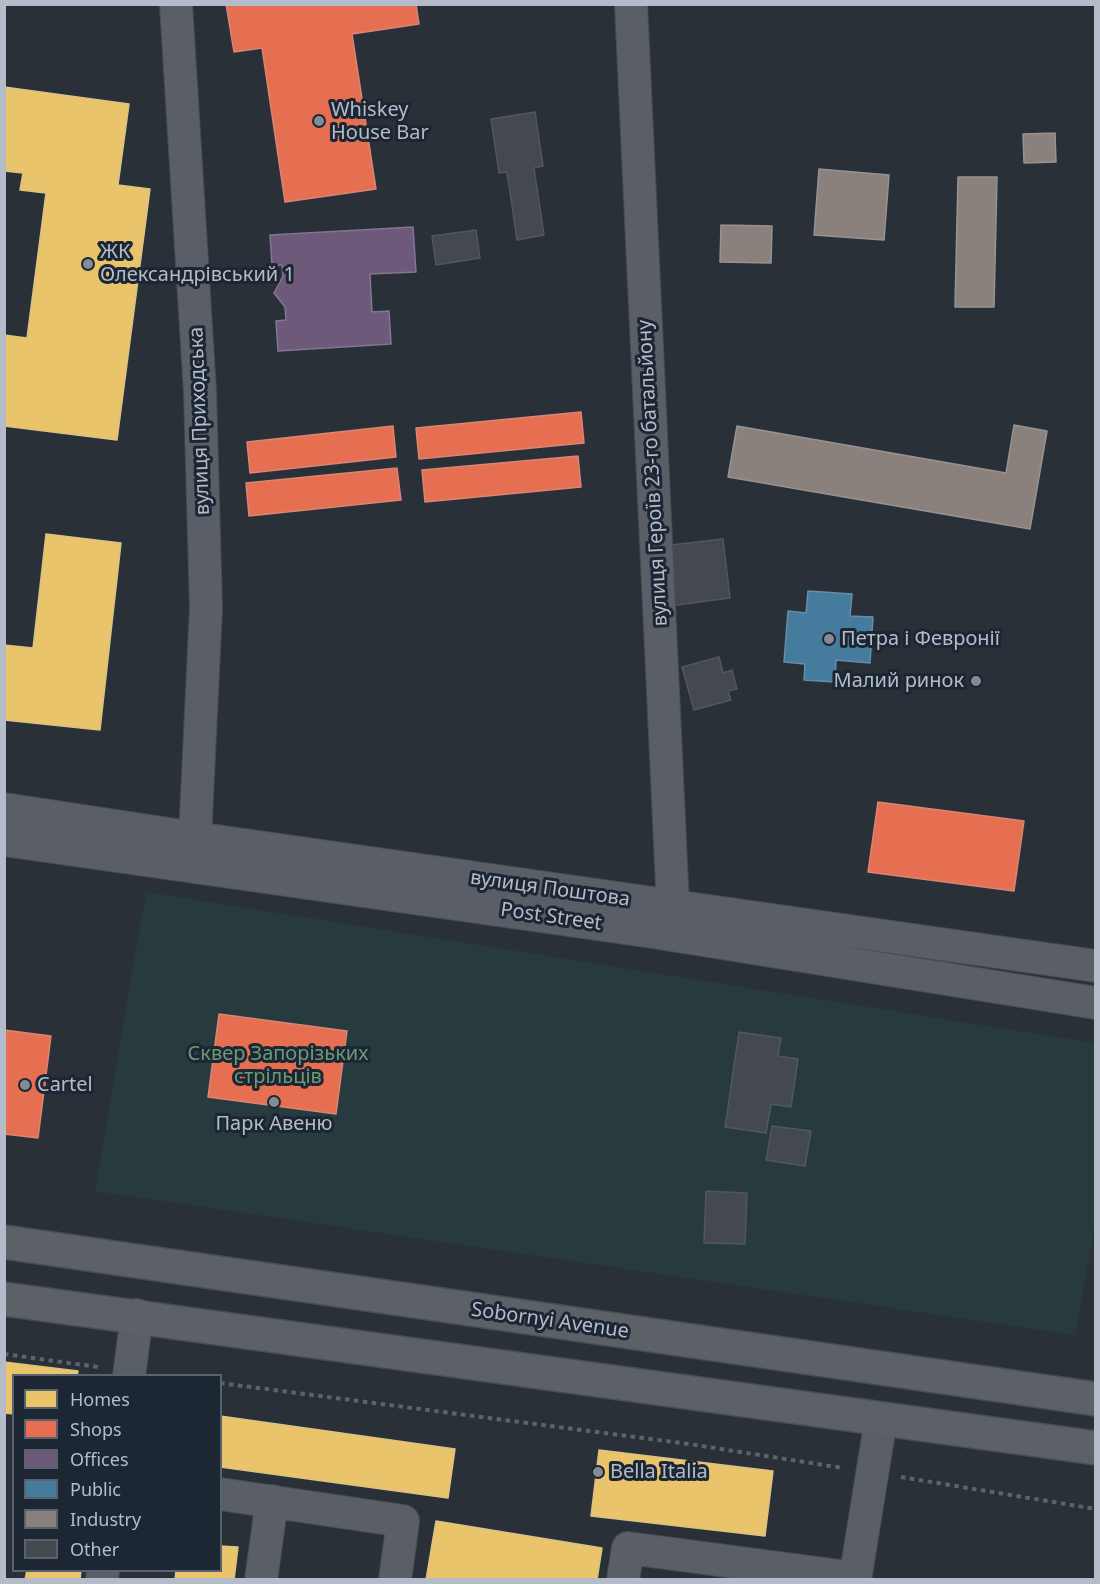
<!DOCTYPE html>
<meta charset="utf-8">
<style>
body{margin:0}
#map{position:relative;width:1100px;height:1584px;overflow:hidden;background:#2a3038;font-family:"Noto Sans",sans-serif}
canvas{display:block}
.frame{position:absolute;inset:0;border:6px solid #b4bcc9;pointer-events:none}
.legend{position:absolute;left:12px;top:1374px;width:210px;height:198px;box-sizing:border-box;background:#1d2633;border:2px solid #59626f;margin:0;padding:8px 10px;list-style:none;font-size:18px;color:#b4bcc9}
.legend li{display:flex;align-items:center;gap:12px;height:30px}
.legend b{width:30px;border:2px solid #59626f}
</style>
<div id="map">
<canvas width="1100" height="1584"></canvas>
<div class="frame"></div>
<ul class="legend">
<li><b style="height:16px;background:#e9c46a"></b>Homes</li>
<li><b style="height:16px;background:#e76f51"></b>Shops</li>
<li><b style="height:16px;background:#6d597a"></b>Offices</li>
<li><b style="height:16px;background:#457b9d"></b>Public</li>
<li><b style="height:16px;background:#8a817c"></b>Industry</li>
<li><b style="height:16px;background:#444950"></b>Other</li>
</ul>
</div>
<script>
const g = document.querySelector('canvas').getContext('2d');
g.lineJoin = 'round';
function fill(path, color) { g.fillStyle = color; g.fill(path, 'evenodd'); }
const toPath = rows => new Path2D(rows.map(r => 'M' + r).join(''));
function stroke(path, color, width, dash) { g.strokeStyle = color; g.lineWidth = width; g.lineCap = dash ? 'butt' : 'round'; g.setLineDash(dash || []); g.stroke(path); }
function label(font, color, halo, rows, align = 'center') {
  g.font = font + ' "Noto Sans",sans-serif'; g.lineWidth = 6; g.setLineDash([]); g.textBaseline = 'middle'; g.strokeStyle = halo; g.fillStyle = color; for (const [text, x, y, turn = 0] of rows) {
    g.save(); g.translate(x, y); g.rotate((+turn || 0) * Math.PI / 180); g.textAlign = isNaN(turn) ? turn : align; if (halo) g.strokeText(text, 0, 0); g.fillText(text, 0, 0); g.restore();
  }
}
fill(toPath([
 [146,892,1095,1043,1095,1226,1075,1335,95,1191]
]), '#273a3e');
const homes = toPath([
 [4,87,129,104,118,185,150,189,117,440,4,426,4,335,27,338,46,193,20,190,23,173,4,171,4,87],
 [46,534,121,543,100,730,4,720,4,645,33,648,46,534],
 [4,1362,78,1371,77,1376,14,1376,14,1414,4,1413,4,1362],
 [220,1416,455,1449,448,1498,220,1467,220,1416],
 [599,1450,773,1471,765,1536,591,1516,599,1450],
 [436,1521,602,1548,597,1580,426,1580,436,1521],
 [220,1546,238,1547,234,1580,175,1580,176,1570,220,1570,220,1546],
 [27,1570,81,1570,80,1580,25,1580,27,1570]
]);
fill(homes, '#e9c46a');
stroke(homes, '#d9c286', 1.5);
const shops = toPath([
 [226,4,416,4,419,24,352,34,376,189,285,202,262,48,234,52,226,4],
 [581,412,584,443,419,459,416,428,581,412],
 [393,426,396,457,250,473,247,442,393,426],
 [578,456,581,487,425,502,422,470,578,456],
 [397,468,401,500,249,516,246,483,397,468],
 [878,802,1024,821,1014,891,868,872,878,802],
 [219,1014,347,1031,336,1114,208,1097,219,1014],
 [4,1030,51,1036,38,1138,4,1134,4,1030]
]);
fill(shops, '#e76f51');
stroke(shops, '#d88675', 1.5);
const offices = toPath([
 [413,227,416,272,370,274,372,312,389,311,391,344,278,351,276,321,286,320,285,307,274,293,283,276,282,265,272,266,270,235,413,227]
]);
fill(offices, '#6d597a');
stroke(offices, '#827792', 1.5);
const public = toPath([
 [808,591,852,594,850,616,873,617,870,663,836,660,835,682,804,680,805,664,784,662,788,611,806,613,808,591]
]);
fill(public, '#457b9d');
stroke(public, '#668eaa', 1.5);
const industry = toPath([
 [1055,133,1056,162,1024,163,1023,134,1055,133],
 [819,169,889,175,884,240,814,235,819,169],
 [958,177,997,177,994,307,955,307,958,177],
 [721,225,772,226,771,263,720,262,721,225],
 [1014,425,1047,431,1030,529,728,477,737,426,1006,473,1014,425]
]);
fill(industry, '#8a817c');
stroke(industry, '#979393', 1.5);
const building = toPath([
 [535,112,543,166,534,168,544,235,517,240,507,172,499,173,491,119,535,112],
 [476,230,480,258,436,265,432,236,476,230],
 [723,539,730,598,669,606,662,546,723,539],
 [719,657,723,673,732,670,737,689,728,691,731,700,694,710,682,667,719,657],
 [739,1032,781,1038,778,1056,798,1059,791,1107,771,1104,766,1133,725,1127,739,1032],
 [772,1126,811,1131,805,1166,766,1160,772,1126],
 [706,1191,747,1193,745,1244,704,1243,706,1191]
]);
fill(building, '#444950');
stroke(building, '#52575f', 1.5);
const minor = toPath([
 [176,4,200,392,206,608,195,838],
 [631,4,673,906,657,918],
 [4,809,195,838,1096,966],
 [4,840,653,932,1096,1003],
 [129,1376,137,1315],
 [220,1494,403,1521,395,1580],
 [102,1580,103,1570],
 [261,1580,272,1501],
 [623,1580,628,1548,855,1578],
 [855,1580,881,1419]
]);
const major = toPath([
 [4,1242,1096,1399],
 [4,1299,1096,1448]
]);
stroke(minor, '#484c53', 34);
stroke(major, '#484c55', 36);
stroke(toPath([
 [4,1354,98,1367],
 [220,1383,689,1444,843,1468],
 [901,1477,1096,1509]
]), '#5d636a', 4, [4.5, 4.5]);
stroke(minor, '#5a5e66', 32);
stroke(major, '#5c6168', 33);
stroke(toPath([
 [4,832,765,943,1096,995]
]), '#595d64', 1.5);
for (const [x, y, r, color] of [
 [319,121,6,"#848b96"],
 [88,264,6,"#848b96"],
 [829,639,6,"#848b96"],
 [976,681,6,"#848b96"],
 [25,1085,6,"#848b96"],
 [274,1102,6,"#848b96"],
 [598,1472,6,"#848b96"]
]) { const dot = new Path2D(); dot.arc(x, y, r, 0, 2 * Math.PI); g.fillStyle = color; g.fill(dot); stroke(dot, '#1d2633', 2); }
label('20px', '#b4bcc9', '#1d2633', [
 ["Whiskey",331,110],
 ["House Bar",331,133],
 ["ЖК",100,252],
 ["Олександрівський 1",100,275],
 ["Петра і Февронії",841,639],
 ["Малий ринок",964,681,"right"],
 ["Cartel",37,1085],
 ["Парк Авеню",274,1124,"center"],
 ["Bella Italia",610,1472]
], 'left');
label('20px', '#b4bcc9', '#1d2633', [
 ["вулиця Приходська",200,421,-92],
 ["вулиця Героїв 23-го батальйону",653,473,-93],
 ["вулиця Поштова",550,889,8],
 ["Post Street",551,917,8],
 ["Sobornyi Avenue",550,1321,8]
]);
label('20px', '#6b9a76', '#1d2633', [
 ["Сквер Запорізьких",278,1054],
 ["стрільців",278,1077]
]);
</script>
